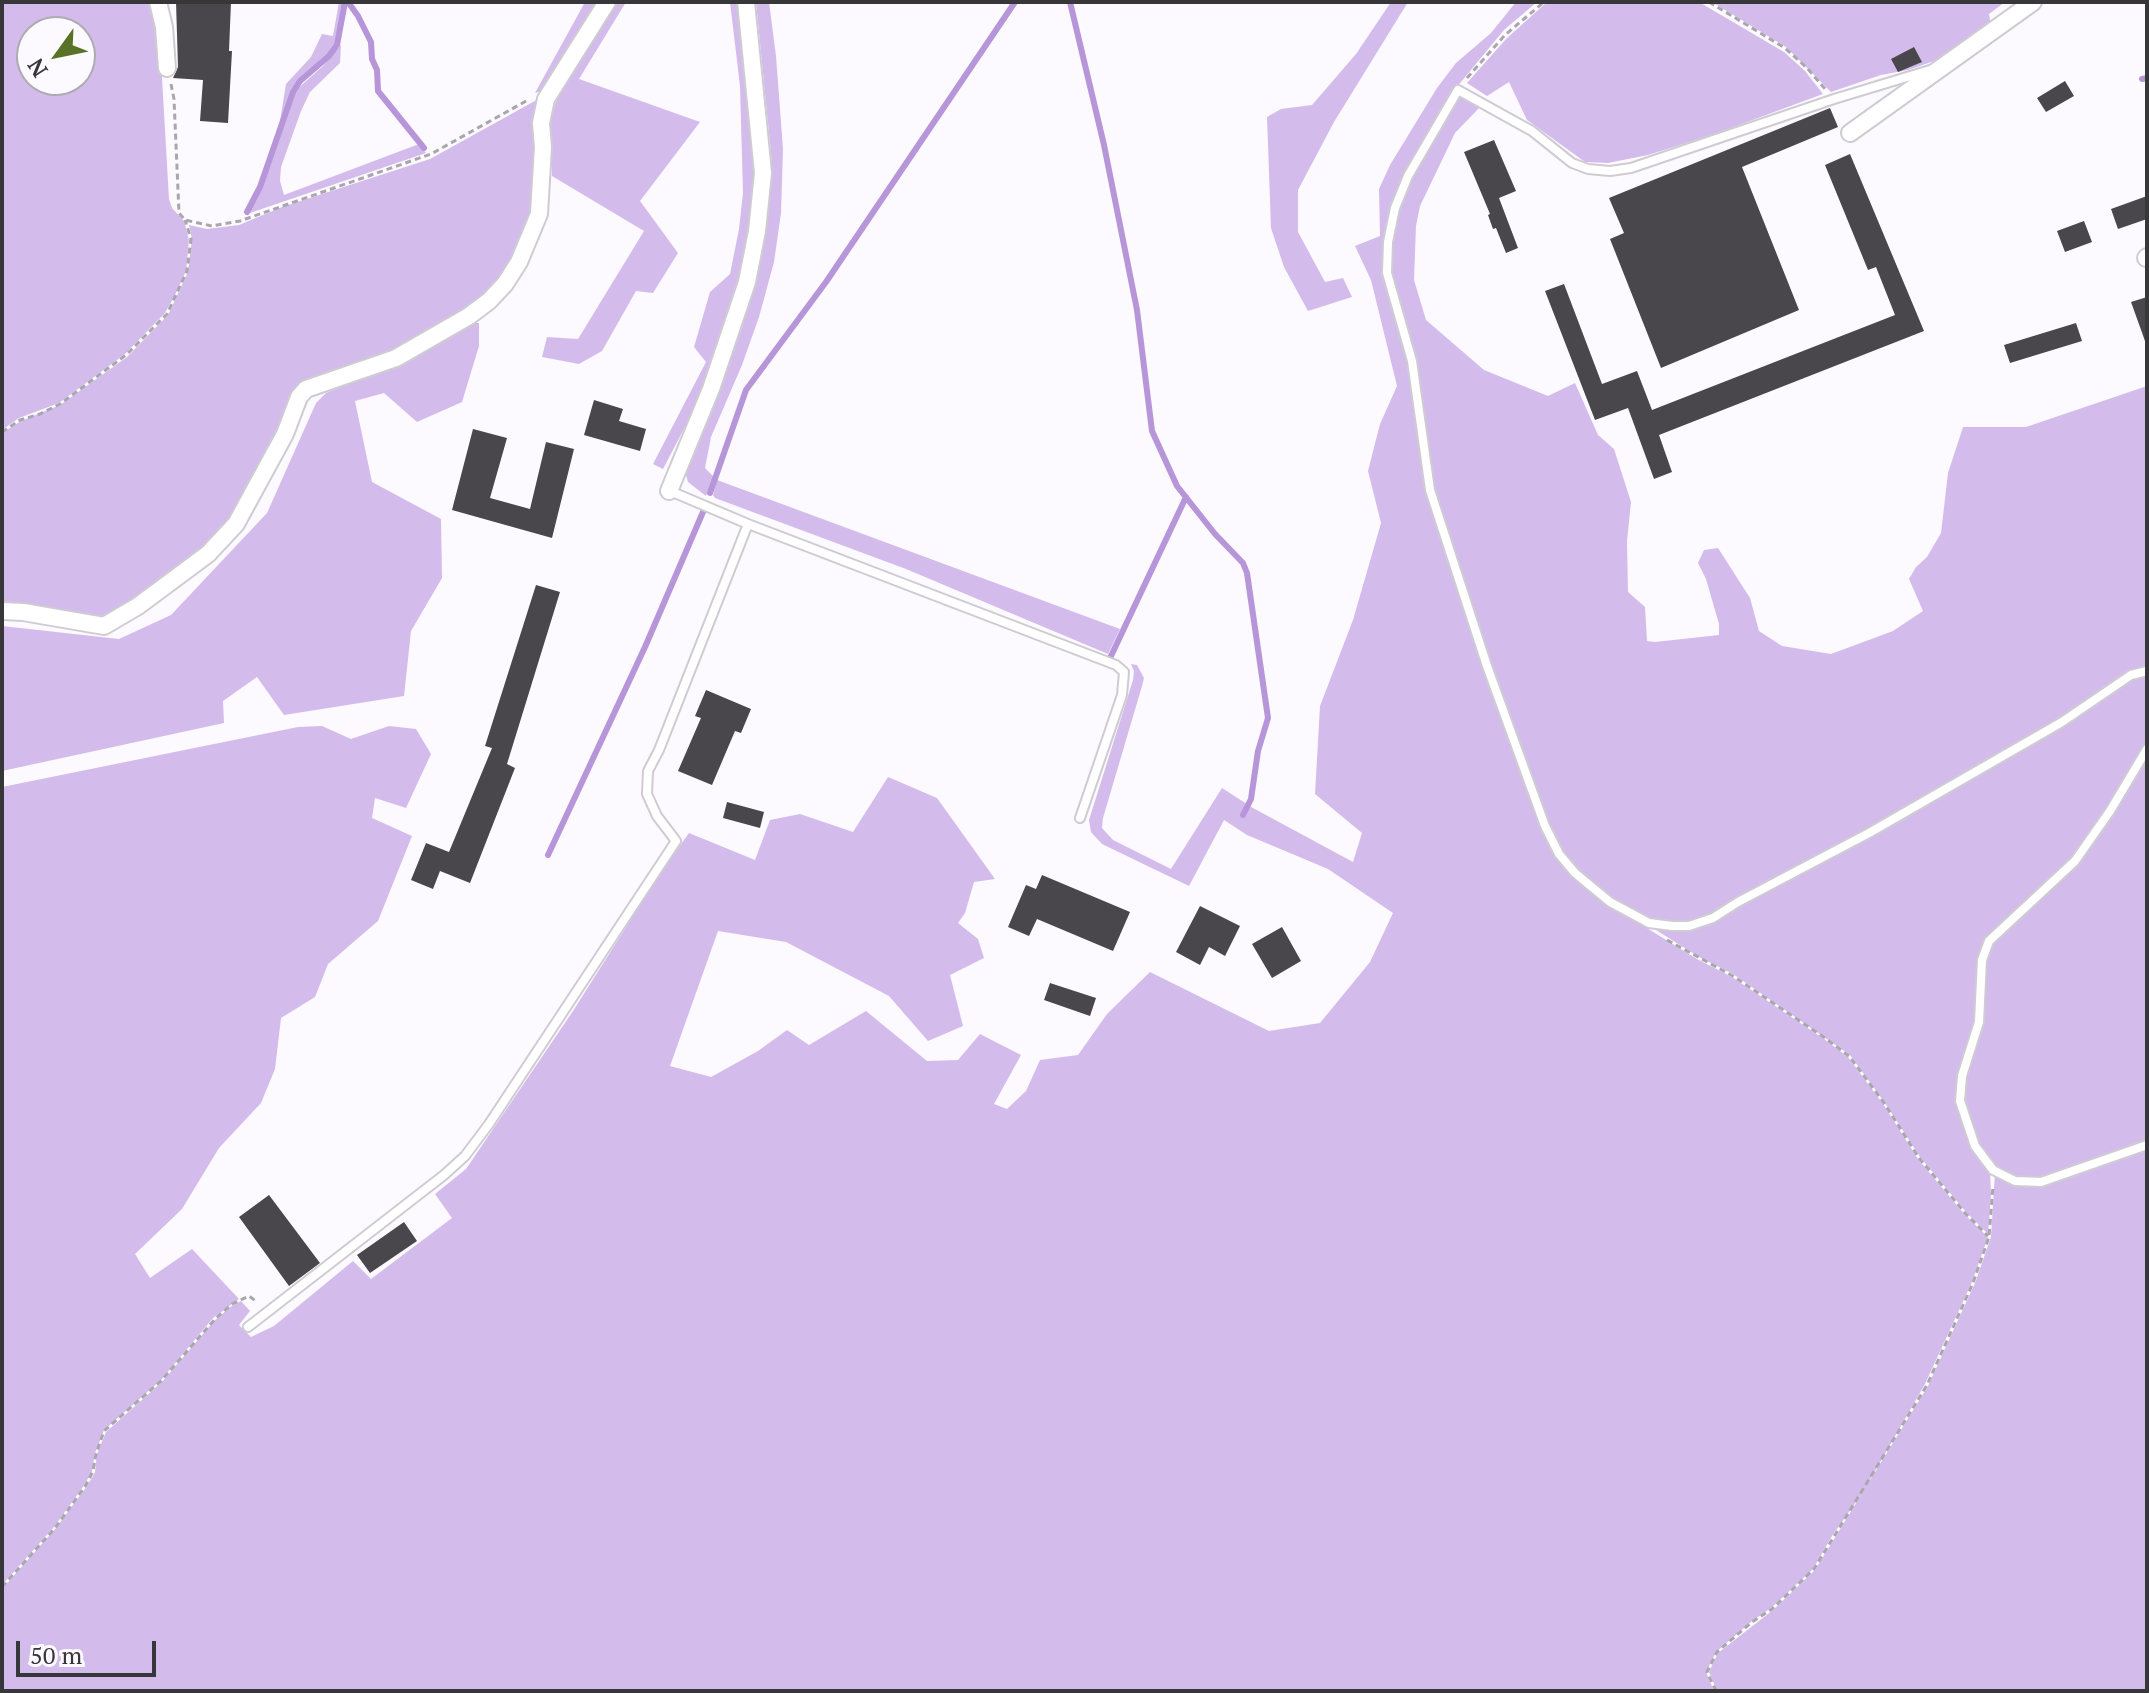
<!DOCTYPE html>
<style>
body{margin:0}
#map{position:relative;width:2149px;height:1693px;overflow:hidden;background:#fcf9ff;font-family:"PT Serif",serif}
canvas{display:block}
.frame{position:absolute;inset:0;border:4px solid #373639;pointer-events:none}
.north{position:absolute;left:16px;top:16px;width:80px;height:80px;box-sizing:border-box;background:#fcf9ff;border:2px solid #adabb0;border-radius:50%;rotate:237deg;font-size:22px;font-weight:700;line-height:32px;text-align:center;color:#373639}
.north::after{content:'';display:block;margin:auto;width:28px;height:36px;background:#587327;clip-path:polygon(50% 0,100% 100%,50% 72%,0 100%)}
.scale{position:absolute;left:16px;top:1641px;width:140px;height:36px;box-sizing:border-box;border:4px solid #373639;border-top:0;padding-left:10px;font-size:24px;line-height:28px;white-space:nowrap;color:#373639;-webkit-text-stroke:6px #fcf9ff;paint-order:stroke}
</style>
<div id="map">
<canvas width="2149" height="1693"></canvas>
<div class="frame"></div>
<div class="north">N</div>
<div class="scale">50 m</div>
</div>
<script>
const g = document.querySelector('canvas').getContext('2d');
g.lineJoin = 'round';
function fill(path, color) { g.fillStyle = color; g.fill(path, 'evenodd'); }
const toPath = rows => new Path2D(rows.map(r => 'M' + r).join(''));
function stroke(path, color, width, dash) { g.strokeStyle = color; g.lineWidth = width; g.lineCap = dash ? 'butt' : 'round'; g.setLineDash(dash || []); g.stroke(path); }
fill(toPath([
 [2,2,151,2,161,61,169,199,172,208,184,221,189,240,186,271,175,295,165,313,125,354,59,403,19,418,2,430],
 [32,32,80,32,80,80,32,80],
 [339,2,343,2,335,45,326,58,298,81,290,93,279,127,286,84,311,57,322,34,333,36],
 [585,2,604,2,551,88,535,93],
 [618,2,626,2,579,79,700,122,640,201,678,253,653,293,636,291,602,351,579,364,542,357,547,337,578,339,644,231,552,176,549,122,558,96],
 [730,2,738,2,754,153,755,197,744,278,709,381,663,469,653,464,706,362,694,347,710,292,730,274,739,229,743,193,740,86],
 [756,2,769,2,776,56,783,149,781,213,774,262,759,317,742,365,711,437,705,468,714,477,706,496,688,482,686,475,687,465,742,328,762,253,769,201,772,164],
 [1391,2,1408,2,1334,122,1298,190,1298,232,1325,282,1343,278,1352,297,1308,311,1284,267,1271,228,1267,117,1281,109,1312,105,1356,54],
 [1516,2,1537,2,1504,30,1456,88,1405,174,1384,273,1409,361,1428,490,1557,856,1608,904,1697,959,1732,977,1824,1039,1848,1057,1883,1104,1918,1159,1965,1215,1988,1237,1972,1282,1925,1384,1863,1492,1832,1536,1813,1569,1771,1608,1752,1621,1716,1652,1706,1672,1714,1691,2,1691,2,1589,56,1528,87,1486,95,1472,97,1454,106,1432,162,1382,215,1320,233,1305,241,1301,250,1311,239,1325,251,1337,274,1326,353,1261,371,1279,452,1218,435,1194,466,1169,573,1011,659,875,689,833,755,860,770,820,800,814,853,832,888,777,937,798,995,879,974,882,965,913,958,923,978,939,984,958,950,975,963,1026,928,1041,889,996,786,942,718,931,670,1066,711,1077,758,1051,787,1030,809,1045,866,1011,927,1061,958,1060,980,1034,1021,1055,994,1104,1007,1109,1026,1091,1040,1060,1078,1055,1107,1014,1150,972,1269,1031,1320,1023,1370,962,1393,913,1328,869,1247,835,1224,820,1189,886,1102,844,1091,832,1089,820,1133,680,1134,671,1131,664,1137,665,1144,678,1142,686,1103,818,1102,828,1113,840,1171,869,1222,788,1253,808,1353,862,1362,833,1315,794,1320,706,1353,620,1381,523,1368,471,1380,424,1397,386,1371,280,1355,246,1380,236,1379,189,1390,165,1437,88,1456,63,1491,33],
 [1547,2,1699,2,1784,52,1805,71,1823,94,1712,135,1648,155,1608,163,1585,162,1527,120,1509,82,1487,96,1467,83,1506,39],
 [1712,2,2005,2,1989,14,1991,25,1937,60,1908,70,1881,75,1831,92,1786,47],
 [341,45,340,63,310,92,301,111,281,167,280,181,284,195,419,144,426,153,247,214,256,201,296,90,323,66],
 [1458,94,1482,105,1455,133,1420,206,1416,226,1414,280,1426,320,1484,370,1548,396,1575,383,1598,435,1614,449,1631,502,1627,541,1628,592,1645,607,1647,641,1655,642,1719,635,1719,624,1706,579,1698,563,1704,550,1718,548,1750,598,1759,631,1782,646,1831,654,1893,631,1923,611,1909,579,1916,567,1927,557,1941,533,1948,473,1963,427,2026,427,2147,386,2147,669,2130,672,2060,719,1868,831,1712,916,1689,923,1650,921,1612,899,1577,872,1561,853,1547,825,1489,665,1433,489,1420,409,1390,273,1391,242,1398,208,1410,177],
 [542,97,529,236,487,298,394,355,315,383,218,548,107,618,2,604,2,433,21,421,60,405,127,357,168,315,188,272,192,239,189,225,207,229,239,225,282,207,430,159],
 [473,323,479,323,479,346,462,402,417,422,384,393,355,401,372,482,441,519,442,578,411,631,404,696,284,715,257,677,223,701,224,723,2,771,2,626,119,639,171,615,267,513,316,403,326,393,411,358],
 [717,480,1120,629,1108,654,906,569,715,498,713,495],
 [2147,674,2147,743,2137,760,2073,860,1987,939,1976,1021,1958,1101,1990,1169,1991,1194,1988,1234,1967,1213,1920,1157,1885,1103,1850,1055,1733,974,1699,957,1648,925,1671,929,1739,904,2132,677],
 [322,726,351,739,389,726,416,729,431,754,406,808,375,798,372,818,412,836,378,921,328,964,315,997,281,1018,275,1069,261,1103,219,1148,182,1209,135,1254,150,1278,192,1249,239,1299,213,1318,161,1380,104,1430,95,1453,92,1471,85,1484,54,1527,2,1585,2,787,298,727],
 [2147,755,2147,1144,2041,1180,2015,1179,1994,1168,1977,1144,1963,1100,1964,1076,1972,1051,1985,961,1992,942,2077,863],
 [2147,1147,2147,1691,1717,1691,1709,1672,1718,1653,1773,1610,1815,1570,1928,1386,1975,1283,1991,1237,1995,1173,2041,1183]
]), '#d3bcec');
stroke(toPath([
 [348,2,358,16,371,42,372,59,377,70,378,91,424,148],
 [1070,2,1104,145,1137,310,1152,431,1177,486,1215,534,1243,563,1247,573,1268,718,1258,751,1251,799,1243,815],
 [2142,79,2147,78],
 [247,212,260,187,293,92,300,81,329,56,337,45,345,2],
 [710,493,746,390,826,282,1015,2],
 [1111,656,1186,497],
 [548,855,645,647,703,512]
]), '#b696d8', 6);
fill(toPath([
 [176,2,231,2,229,51,232,51,228,123,200,121,203,80,173,78,178,67],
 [1914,47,1922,62,1898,72,1891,59],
 [2065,81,2074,96,2046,112,2037,98],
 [1830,108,1838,127,1742,167,1799,310,1661,368,1610,239,1624,233,1609,198],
 [1494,140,1516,191,1499,198,1518,248,1506,253,1496,228,1493,229,1488,215,1490,214,1464,152],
 [1850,154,1924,331,1659,435,1672,472,1654,479,1628,408,1595,420,1545,291,1564,284,1602,384,1637,371,1652,410,1895,315,1876,267,1868,270,1825,165],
 [2147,196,2147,219,2118,229,2111,209],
 [2084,221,2092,242,2065,252,2057,231],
 [2147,297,2147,341,2145,341,2131,302],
 [2076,323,2082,341,2010,363,2004,345],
 [594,400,623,409,619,421,646,429,640,451,584,435],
 [473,429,507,438,490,498,530,509,546,442,574,449,552,538,452,510],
 [536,585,560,592,507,764,515,768,470,883,440,871,433,889,411,880,426,843,449,852,492,748,485,746],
 [706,690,751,709,741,733,735,731,712,785,678,771,701,718,695,716],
 [727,802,764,812,760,828,723,818],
 [1042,875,1130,912,1113,951,1037,919,1029,936,1008,927,1026,885,1036,889],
 [1200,906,1240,926,1225,956,1209,947,1200,965,1176,952],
 [1282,927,1301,961,1272,978,1252,944],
 [1050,983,1096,998,1090,1016,1044,1000],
 [269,1195,320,1263,289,1286,239,1217],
 [404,1222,417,1241,370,1273,357,1255]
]), '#49474c');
const lane = toPath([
 [1930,70,1834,99,1631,168,1610,171,1588,169,1572,163,1532,131,1458,90,1408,176,1395,208,1388,242,1387,273,1412,361,1430,490,1487,666,1545,826,1559,854,1575,873,1610,902,1649,923,1672,926,1689,926,1713,918,1738,902,1869,833,2062,722,2131,675,2147,671],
 [670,491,748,524,1116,665,1124,672,1122,695,1080,818],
 [2147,749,2110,811,2075,861,1989,941,1982,960,1979,1022,1962,1076,1960,1101,1975,1146,1993,1170,2015,1181,2041,1182,2147,1145],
 [248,1327,444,1175,465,1156,489,1124,676,841,657,816,647,794,648,771,659,750,748,524]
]);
const street = toPath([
 [158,2,164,27,167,68],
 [1850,133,2033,2],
 [2146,258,2147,257],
 [669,491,711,389,747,282,757,231,763,173,746,2],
 [2,611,23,612,104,626,138,606,208,554,236,524,285,434,299,397,306,389,396,358,469,316,489,301,505,284,519,262,539,214,543,147,541,123,546,99,607,2]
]);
stroke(lane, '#ceccd2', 12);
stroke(street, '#ceccd2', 20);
stroke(toPath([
 [1709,2,1785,48,1807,68,1826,90],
 [1467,78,1505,35,1544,2],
 [171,84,174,99,179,213,185,220,212,226,240,221,431,154,528,100],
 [2,432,20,420,40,414,60,404,126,355,167,314,187,271,191,239,185,220],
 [1667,940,1733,976,1825,1038,1849,1056,1884,1103,1919,1158,1966,1214,1988,1236],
 [2,1587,55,1528,86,1485,93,1471,96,1454,104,1431,161,1381,215,1319,232,1304,249,1296,257,1302],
 [1716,1691,1707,1672,1717,1652,1752,1622,1772,1609,1814,1569,1927,1385,1973,1283,1989,1237,1993,1186]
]), '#aaa7ac', 3, [6, 4]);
stroke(lane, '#fff', 8);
stroke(street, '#fff', 16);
</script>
